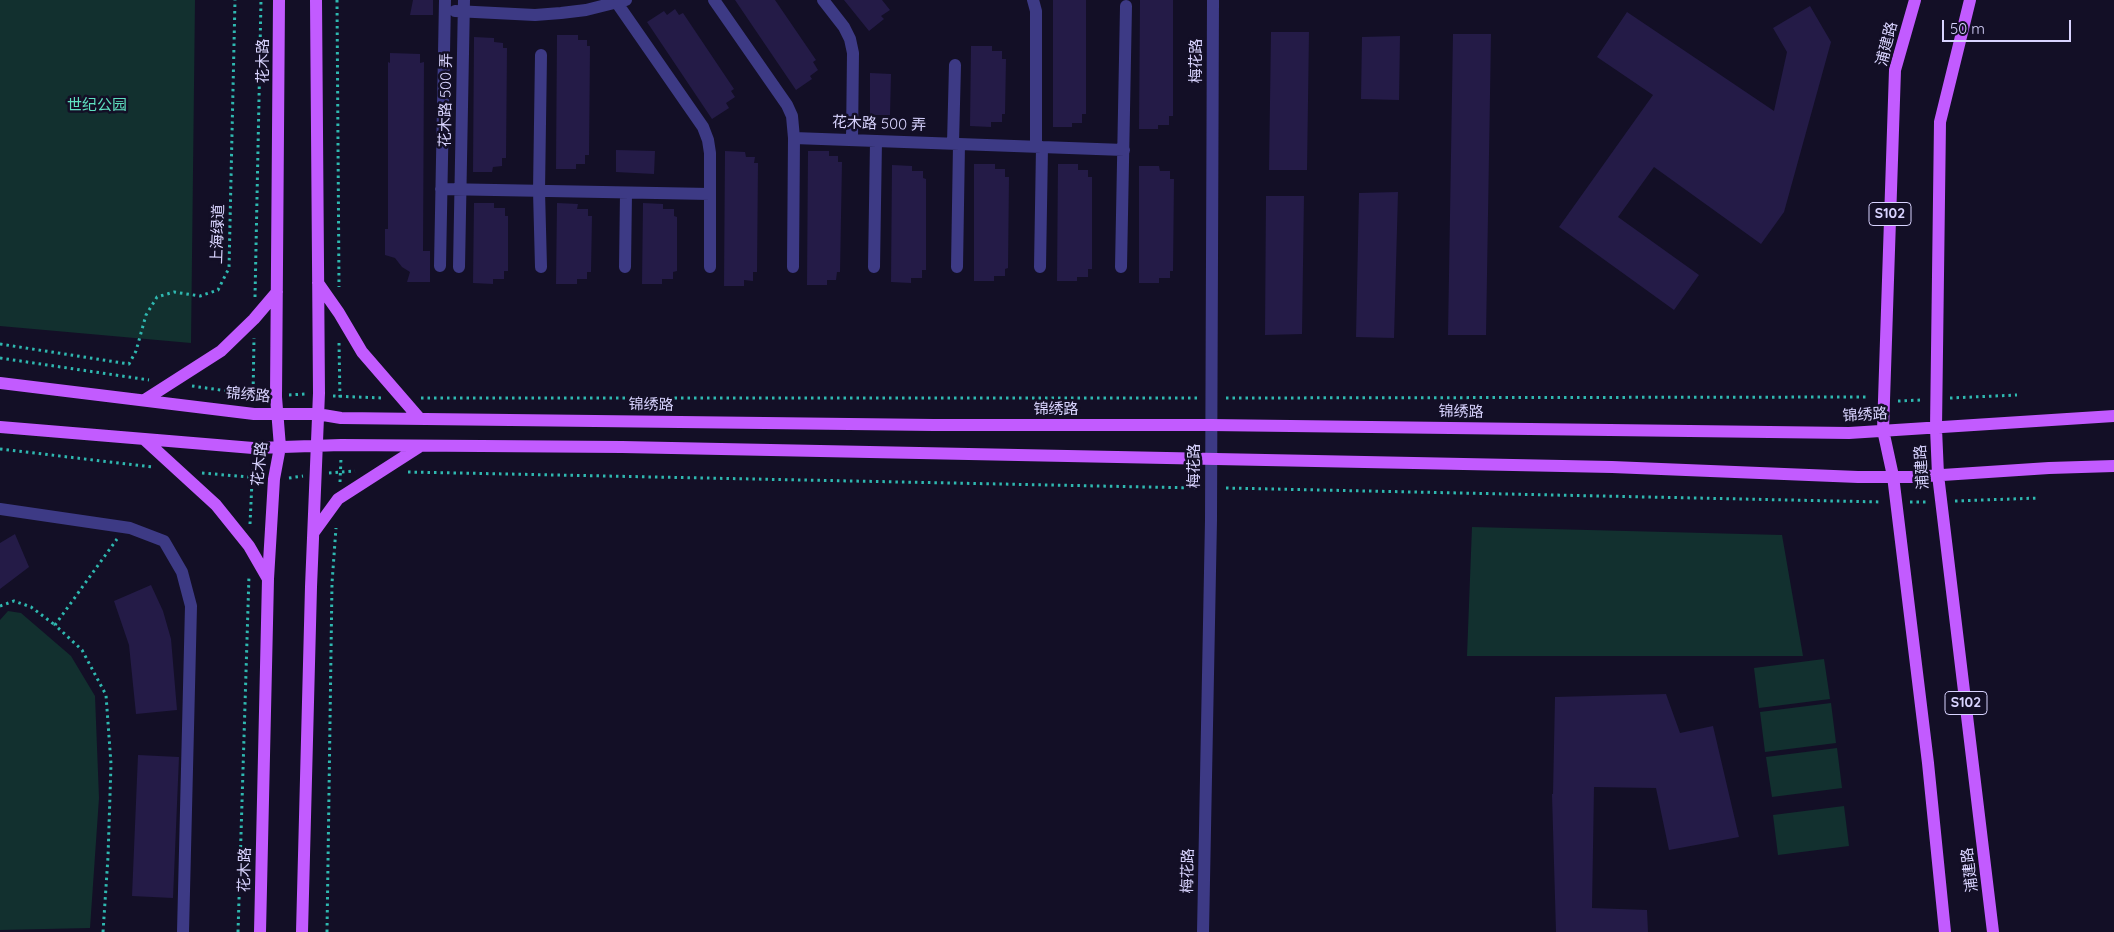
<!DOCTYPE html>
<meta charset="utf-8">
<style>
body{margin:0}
#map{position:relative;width:2114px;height:932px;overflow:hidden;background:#130f26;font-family:Quicksand,sans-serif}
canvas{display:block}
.scale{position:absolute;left:1942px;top:20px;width:129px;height:22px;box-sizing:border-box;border:2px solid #d9d4ff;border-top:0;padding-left:6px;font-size:15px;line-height:18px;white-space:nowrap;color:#d9d4ff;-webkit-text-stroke:4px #130f26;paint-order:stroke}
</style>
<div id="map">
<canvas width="2114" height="932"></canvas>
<div class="scale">50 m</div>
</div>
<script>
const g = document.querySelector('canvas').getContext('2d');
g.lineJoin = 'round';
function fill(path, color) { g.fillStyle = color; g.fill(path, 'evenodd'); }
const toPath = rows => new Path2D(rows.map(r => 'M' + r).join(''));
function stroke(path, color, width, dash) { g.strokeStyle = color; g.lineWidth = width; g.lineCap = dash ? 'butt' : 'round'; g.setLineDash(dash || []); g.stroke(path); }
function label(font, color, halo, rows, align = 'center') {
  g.font = font + ' Quicksand,"Noto Sans SC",sans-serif'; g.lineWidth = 5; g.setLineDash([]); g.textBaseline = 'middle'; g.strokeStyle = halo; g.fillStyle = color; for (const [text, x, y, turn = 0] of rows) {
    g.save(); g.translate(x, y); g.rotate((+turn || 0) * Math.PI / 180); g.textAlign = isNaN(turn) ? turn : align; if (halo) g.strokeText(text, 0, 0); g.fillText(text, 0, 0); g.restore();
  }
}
fill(toPath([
 [0,0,195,0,191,343,0,326],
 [1472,527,1782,535,1803,656,1467,656],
 [8,611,21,613,71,656,95,696,99,798,90,928,0,930,0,620],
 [1824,659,1830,699,1759,708,1754,668],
 [1831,703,1836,743,1765,752,1760,712],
 [1837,748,1842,788,1772,797,1766,757],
 [1844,806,1849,846,1778,855,1773,815]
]), '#12302f');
fill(toPath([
 [413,0,433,0,433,15,410,15],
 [735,0,775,0,816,60,813,62,818,70,810,76,812,79,796,90],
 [844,0,882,0,890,10,881,16,884,19,869,31],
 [1053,0,1086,0,1086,114,1082,114,1082,123,1072,123,1072,127,1053,127],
 [1140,0,1173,0,1173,116,1169,116,1169,125,1158,125,1158,129,1139,129],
 [1810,6,1831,42,1784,212,1761,244,1654,167,1618,217,1699,275,1674,310,1559,227,1653,95,1597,57,1627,12,1774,111,1787,52,1773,28],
 [675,9,679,15,683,13,734,89,731,91,735,97,726,103,729,108,712,119,647,22,664,11,667,15],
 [1271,32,1309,32,1307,170,1269,170],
 [1453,34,1491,34,1486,335,1448,335],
 [557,35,578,35,578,40,587,40,587,46,590,46,589,155,585,155,585,164,576,164,576,169,556,169],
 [1400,36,1399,100,1361,99,1362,37],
 [474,37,494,38,494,42,503,43,503,48,507,48,506,158,502,158,502,166,493,167,492,172,473,172],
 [971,46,992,46,992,51,1002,51,1002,59,1006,59,1005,114,1002,114,1002,122,991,122,991,127,970,126],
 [390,53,420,54,420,63,424,62,423,251,430,251,430,282,407,282,410,272,402,267,395,258,385,255,385,229,388,229,388,62,390,63],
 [870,73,891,74,890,115,870,115],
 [616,150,655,151,654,174,616,172],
 [725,151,745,152,746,157,755,157,754,163,758,163,757,272,753,272,753,281,744,280,744,286,724,286],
 [808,151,829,151,829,156,838,156,838,162,842,162,840,272,837,272,836,280,827,280,827,285,807,285],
 [974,164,995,164,995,169,1005,169,1005,177,1009,177,1008,268,1005,269,1005,276,994,276,994,281,974,281],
 [1058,164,1078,164,1078,170,1088,170,1088,177,1092,177,1092,269,1088,269,1088,277,1077,277,1077,281,1057,281],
 [892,165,912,166,912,171,923,171,923,178,926,179,926,270,922,270,922,278,911,278,911,283,891,282],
 [1139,166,1159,166,1160,171,1170,171,1170,179,1174,179,1173,271,1170,271,1170,278,1159,278,1159,283,1139,283],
 [1398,192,1394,338,1356,337,1359,193],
 [1266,196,1304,196,1302,334,1265,335],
 [474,203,494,203,494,208,505,208,505,216,508,216,508,271,504,271,504,279,493,279,493,284,473,283],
 [557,203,578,204,577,209,588,209,588,216,592,216,591,272,587,272,587,279,577,279,577,284,556,284],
 [643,203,663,204,663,209,674,209,674,216,677,217,677,271,673,272,673,279,662,279,662,284,642,284],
 [15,534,29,567,0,589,0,543],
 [151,585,163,611,171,639,177,710,136,714,129,645,114,601],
 [1666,694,1680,733,1713,726,1739,837,1669,850,1656,788,1594,787,1592,908,1647,910,1648,932,1556,932,1552,794,1553,794,1555,697],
 [138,755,179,757,173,898,132,896]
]), '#241b47');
stroke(toPath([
 [337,0,339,287],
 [255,297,261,0],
 [339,343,340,399],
 [0,344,129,364,136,351,146,315,157,297,174,292,200,296,218,290,229,268,235,0],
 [0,358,149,380],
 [192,386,263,396],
 [289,395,305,394],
 [333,396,382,398],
 [253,397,254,338],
 [421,398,1197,398],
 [1226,398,1869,397],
 [1950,398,2017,395],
 [1898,401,1922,400],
 [0,449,153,467],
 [408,472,1197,488],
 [202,473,260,478],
 [329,473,355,471],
 [289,478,303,476],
 [340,482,341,458],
 [1226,488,1882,502],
 [1955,501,2039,498],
 [1910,502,1927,502],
 [250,524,253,460],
 [0,606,14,601,31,607,55,625],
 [103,932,108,857,111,764,106,695,82,650,55,625,117,539],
 [238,932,249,575],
 [327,932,332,583,336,528]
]), '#2fb8b0', 3, [2.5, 4]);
stroke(toPath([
 [714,0,787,105,792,116,794,138,793,267],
 [823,0,844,27,850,39,853,53,852,140],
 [1033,0,1036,11,1036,146],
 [617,3,703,127,708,140,710,153,710,267],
 [455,11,535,15,561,13,586,10,626,0],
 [794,138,1124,150],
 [953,143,955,65],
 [441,189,710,194],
 [440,266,445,0],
 [459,267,464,0],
 [541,267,539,191,541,55],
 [625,267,626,193],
 [874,267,876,141],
 [957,267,959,144],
 [1040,267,1042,147],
 [1121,267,1126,6],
 [0,509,130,528,164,541,182,572,191,606,183,932],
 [1203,932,1211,520,1213,0]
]), '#3d3a85', 12);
stroke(toPath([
 [1915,0,1895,70,1883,430,1893,476,1928,763,1945,932],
 [1970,0,1940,122,1936,428,1938,475,1993,932],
 [318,283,339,313,362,352,420,419],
 [0,383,254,414,317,414,341,418,934,425,1211,425,1849,433,2114,416],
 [146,399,221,351,254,319,277,292],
 [0,427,253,448,341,445,622,447,1612,467,1858,477,1912,477,2049,468,2114,466],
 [145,440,216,505,249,546,268,579],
 [314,532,338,499,419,447],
 [260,932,268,579,274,479,280,447,276,397,279,0],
 [302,932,311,587,319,393,316,0]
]), '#c25bff', 12);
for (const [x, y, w] of [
 [1890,214,42],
 [1966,703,42]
]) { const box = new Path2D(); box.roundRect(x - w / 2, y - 11.5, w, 23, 4); g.fillStyle = '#130f26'; g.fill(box); stroke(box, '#d9d4ff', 1); }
label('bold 14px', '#d9d4ff', null, [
 ["S102",1890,214],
 ["S102",1966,703]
]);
label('15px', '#d9d4ff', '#130f26', [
 ["浦建路",1887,44,-76],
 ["花木路",263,61,-90],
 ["梅花路",1196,61,-90],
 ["花木路 500 弄",446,100,-89],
 ["花木路 500 弄",879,124,2],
 ["上海绿道",218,234,-88],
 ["锦绣路",248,395,5],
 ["锦绣路",651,405,1],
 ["锦绣路",1056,409],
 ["锦绣路",1461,412,1],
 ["锦绣路",1865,415,-3],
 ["花木路",260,464,-84],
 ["梅花路",1194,466,-90],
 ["浦建路",1922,467,-94],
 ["花木路",245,870,-89],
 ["浦建路",1970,870,-97],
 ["梅花路",1188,871,-89]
]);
label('15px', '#5fe0c0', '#130f26', [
 ["世纪公园",97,105]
]);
</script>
